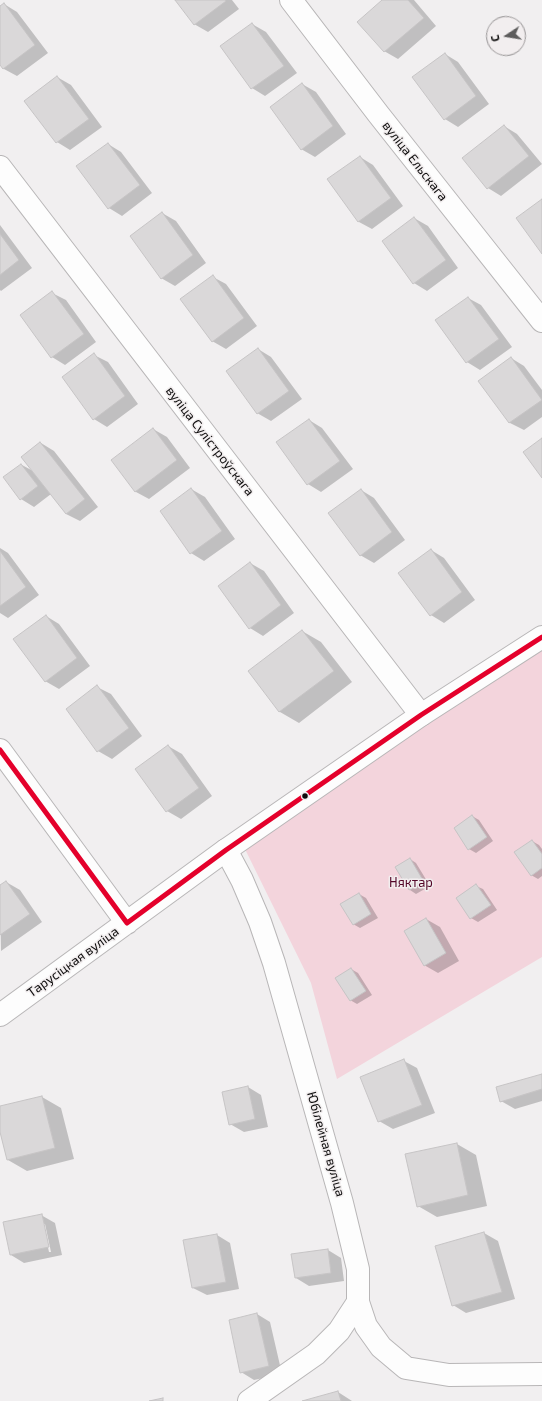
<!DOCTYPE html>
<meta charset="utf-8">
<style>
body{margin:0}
#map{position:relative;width:542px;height:1401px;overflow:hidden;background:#f1eff0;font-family:"Exo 2",sans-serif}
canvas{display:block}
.north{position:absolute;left:486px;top:16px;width:40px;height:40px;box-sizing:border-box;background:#f2eeef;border:1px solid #979495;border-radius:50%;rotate:258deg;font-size:11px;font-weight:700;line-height:16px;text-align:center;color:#0e0d0d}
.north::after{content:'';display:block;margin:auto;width:14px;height:18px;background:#5d5c5c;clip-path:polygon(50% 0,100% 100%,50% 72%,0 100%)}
</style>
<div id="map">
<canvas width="542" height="1401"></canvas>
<div class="north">С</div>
</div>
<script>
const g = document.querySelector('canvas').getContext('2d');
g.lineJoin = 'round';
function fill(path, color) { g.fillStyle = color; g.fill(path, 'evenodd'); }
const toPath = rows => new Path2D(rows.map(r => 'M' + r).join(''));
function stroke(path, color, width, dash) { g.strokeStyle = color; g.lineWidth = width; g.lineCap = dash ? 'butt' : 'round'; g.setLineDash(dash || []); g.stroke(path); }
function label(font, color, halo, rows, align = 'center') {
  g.font = font + ' "Exo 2",sans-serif'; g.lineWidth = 3; g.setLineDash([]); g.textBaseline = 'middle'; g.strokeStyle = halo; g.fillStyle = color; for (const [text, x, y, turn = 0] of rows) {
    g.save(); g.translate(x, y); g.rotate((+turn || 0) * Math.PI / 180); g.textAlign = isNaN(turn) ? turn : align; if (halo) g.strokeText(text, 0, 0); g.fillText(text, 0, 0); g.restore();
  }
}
fill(toPath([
 [542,638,542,957,337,1079,311,983,241,841]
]), '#f3d4dc');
fill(toPath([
 [177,0,232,0,239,9,208,32,194,24],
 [384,0,414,0,436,26,398,59,384,51],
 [4,4,17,12,48,53,17,76,4,69,0,64,0,7],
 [252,24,266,32,297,73,265,96,252,88],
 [445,54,458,62,489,104,458,127,445,119],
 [57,77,71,85,102,127,70,150,57,142],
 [302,84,316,92,346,134,315,157,301,149],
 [504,126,517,134,542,164,501,196,488,188,464,158],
 [108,144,121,152,152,193,122,216,109,208],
 [360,157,373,165,403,206,372,229,359,222,328,180],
 [162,213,176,221,206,263,175,286,161,278],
 [414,218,428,226,458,268,427,291,414,283],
 [0,225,32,268,1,291,0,290],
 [213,277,226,284,257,326,226,349,212,341],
 [52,293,66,300,96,342,65,365,52,357],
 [468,298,481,305,512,347,480,370,467,362],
 [258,349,271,357,302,399,271,421,257,413],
 [94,355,108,362,138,404,107,427,94,419],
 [511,358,524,366,542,390,542,417,524,430,510,423,480,381],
 [309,420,322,428,353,469,321,492,308,484],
 [153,429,167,437,190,468,149,499,136,492,112,460],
 [41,443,54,451,98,507,80,521,66,514,51,494,34,507,21,499,22,465,33,471],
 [191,489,205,497,235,539,204,561,191,553],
 [361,490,374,498,405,540,374,563,360,555],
 [0,548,8,553,39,595,8,618,0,613],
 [431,550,444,558,475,600,444,623,431,615],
 [250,563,264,571,294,613,263,636,250,628],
 [46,616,59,624,90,666,59,689,45,681],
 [302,631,321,642,352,682,299,723,280,712,250,671],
 [97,687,111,694,142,736,112,759,98,751,67,709],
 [168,746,182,754,212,796,181,819,167,811],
 [472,816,479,820,493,841,476,853,469,849],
 [532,841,539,845,542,849,542,876,538,879,531,875],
 [410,859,416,863,430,886,416,894,410,890,396,867],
 [6,882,20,890,42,922,1,951,0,887],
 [476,886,483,889,497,910,478,922,471,918,458,898],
 [359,894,366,898,378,918,360,928,353,924],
 [426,919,440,927,459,961,438,973,424,965],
 [351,969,358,973,372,995,357,1004,350,1000],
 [404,1061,417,1068,435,1113,393,1129,379,1121],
 [542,1075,542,1101,515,1109,501,1101],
 [248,1087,261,1095,268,1127,244,1132,230,1124],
 [42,1097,61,1108,74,1159,27,1171,8,1160,0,1128,0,1107],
 [457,1144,476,1155,487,1206,437,1217,418,1206],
 [41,1215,55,1223,62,1255,24,1263,11,1255],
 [43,1224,45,1224,51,1252,49,1252],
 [484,1233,498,1241,515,1299,466,1313,453,1305],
 [217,1235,230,1243,239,1289,207,1295,193,1288],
 [328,1250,341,1258,344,1281,309,1286,296,1278],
 [257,1314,270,1322,282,1374,254,1380,241,1372],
 [338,1392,352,1401,305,1401]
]), '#0003');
const building = toPath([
 [175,0,225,0,226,1,194,25,175,0],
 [382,0,408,0,424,18,384,52,357,22,382,0],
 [4,3,35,45,3,69,0,65,0,6,4,3],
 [252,23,284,66,251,89,220,46,252,23],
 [445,53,476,96,444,120,412,77,445,53],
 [57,76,89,119,56,143,24,101,57,76],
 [302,83,333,126,301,150,270,107,302,83],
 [504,125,529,156,487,189,462,158,504,125],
 [108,143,140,185,108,209,76,166,108,143],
 [360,156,391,198,358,222,327,179,360,156],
 [542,199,542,254,516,218,542,199],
 [162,212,193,255,161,279,130,236,162,212],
 [414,217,446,260,413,284,382,241,414,217],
 [0,234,19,260,0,275,0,234],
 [213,275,244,318,212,342,180,299,213,275],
 [52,291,84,334,51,358,20,315,52,291],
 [468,297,499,339,466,363,435,320,468,297],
 [258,348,289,391,257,414,226,371,258,348],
 [94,353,125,396,93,420,62,377,94,353],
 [511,357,542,400,509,423,478,381,511,357],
 [309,419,340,461,307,485,276,442,309,419],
 [153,428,177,460,135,492,111,460,153,428],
 [542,438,542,478,523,452,542,438],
 [40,442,85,499,66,514,21,457,40,442],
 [21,464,38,486,20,500,3,477,21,464],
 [191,488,222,531,190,554,160,511,191,488],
 [361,489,392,532,360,556,328,513,361,489],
 [431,549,462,592,430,616,398,573,431,549],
 [0,551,26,587,0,606,0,551],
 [250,562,281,605,249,629,218,586,250,562],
 [46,615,77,658,45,682,13,639,46,615],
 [302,630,334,671,279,712,248,671,302,630],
 [97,685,129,728,97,752,66,709,97,685],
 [168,745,199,788,166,812,135,769,168,745],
 [472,815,487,837,468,850,454,828,472,815],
 [532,840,542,854,542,868,531,876,514,852,532,840],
 [410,858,424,882,409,890,395,867,410,858],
 [6,881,30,914,0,935,0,885,6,881],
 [476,884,491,905,470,919,456,898,476,884],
 [359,893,371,914,353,925,340,904,359,893],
 [426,918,446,953,424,966,404,931,426,918],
 [351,968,366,991,350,1001,335,978,351,968],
 [404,1059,422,1105,378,1122,360,1077,404,1059],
 [542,1074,542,1089,500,1102,496,1087,542,1074],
 [248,1086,255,1119,229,1125,222,1092,248,1086],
 [42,1096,55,1148,7,1160,0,1132,0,1106,42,1096],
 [457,1143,468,1195,417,1207,405,1154,457,1143],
 [42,1214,49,1247,10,1255,3,1222,42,1214],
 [484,1232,502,1292,452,1306,435,1246,484,1232],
 [217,1234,226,1282,192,1288,183,1240,217,1234],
 [328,1249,331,1273,295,1278,291,1254,328,1249],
 [257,1313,269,1366,240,1373,229,1320,257,1313],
 [338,1391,341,1401,302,1401,338,1391],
 [163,1398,163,1401,149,1401,163,1398]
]);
fill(building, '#dad8d9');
stroke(building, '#c6c4c5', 1);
const minor = toPath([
 [291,0,379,115,542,321],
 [0,167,421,715],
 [226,850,242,880,260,922,274,963,342,1203,358,1269,358,1302,339,1331,316,1354,249,1401],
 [358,1302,366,1326,381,1347,406,1368,449,1375,542,1374]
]);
const tertiary = toPath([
 [0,750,127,923],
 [0,1015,226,850,421,715,542,637]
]);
stroke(minor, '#b8b6b7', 24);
stroke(tertiary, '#b8b6b7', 24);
stroke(minor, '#fdfdfd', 22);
stroke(tertiary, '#fdfdfd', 22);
stroke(toPath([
 [0,750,127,923],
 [127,923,226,850,421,715,542,637]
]), '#e4002b', 5);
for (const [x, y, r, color] of [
 [305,796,3.5,"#0e0d0d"]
]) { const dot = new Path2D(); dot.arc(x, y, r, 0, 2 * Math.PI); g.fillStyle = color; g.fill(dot); stroke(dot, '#f2eeef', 1.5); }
label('13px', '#0e0d0d', '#f2eeef', [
 ["вуліца Ельскага",415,161,52],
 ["вуліца Сулістроўскага",210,441,52],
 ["Тарусіцкая вуліца",73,962,-36],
 ["Юбілейная вуліца",326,1144,74]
]);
label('13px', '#530628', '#f2eeef', [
 ["Няктар",411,883]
]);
</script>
